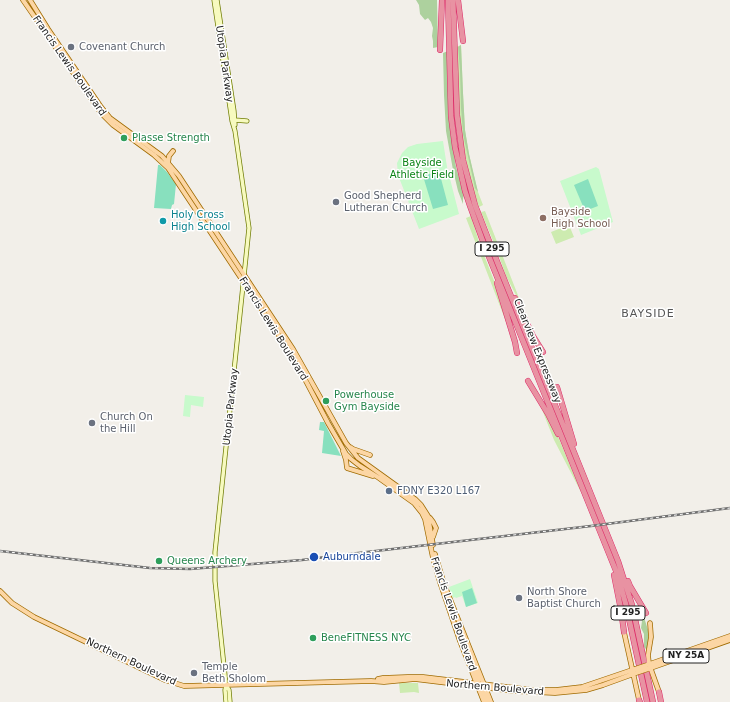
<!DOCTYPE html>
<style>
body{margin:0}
canvas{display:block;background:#f2efe9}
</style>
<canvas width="730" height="702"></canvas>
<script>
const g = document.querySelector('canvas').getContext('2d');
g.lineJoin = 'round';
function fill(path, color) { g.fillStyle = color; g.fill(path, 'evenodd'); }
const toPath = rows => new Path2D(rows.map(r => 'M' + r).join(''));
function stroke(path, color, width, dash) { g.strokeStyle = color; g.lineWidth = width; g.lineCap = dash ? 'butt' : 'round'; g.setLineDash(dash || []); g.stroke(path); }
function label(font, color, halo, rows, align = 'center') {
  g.font = font + ' "DejaVu Sans",sans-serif'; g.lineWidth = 3; g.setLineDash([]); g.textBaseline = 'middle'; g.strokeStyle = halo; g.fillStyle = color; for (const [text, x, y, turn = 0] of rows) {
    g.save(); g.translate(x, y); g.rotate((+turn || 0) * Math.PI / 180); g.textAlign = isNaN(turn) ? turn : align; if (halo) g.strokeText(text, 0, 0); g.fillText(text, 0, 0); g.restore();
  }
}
fill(toPath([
 [461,45,463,93,465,130,469,154,473,172,478,192,483,205,479,207,471,184,466,160,460,126,456,47],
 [485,211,530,326,518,299,506,276,496,248,481,212],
 [471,216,480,245,495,283,508,327,466,218],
 [569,225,574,237,556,244,551,232],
 [539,402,557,434,583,496,554,440],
 [399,683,418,683,419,693,414,692,400,693]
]), '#cdebb0');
fill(toPath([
 [416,0,437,0,438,47,433,48,433,41,432,36,433,28,431,22,428,18,425,20,420,14,419,5],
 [461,45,463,93,465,130,469,154,478,192,475,188,463,134,461,108,460,70,458,47],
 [448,51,448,100,451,134,456,167,464,195,463,199,463,204,458,191,453,170,446,131,444,95,443,53],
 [642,611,649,633,647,650,644,647,644,634,641,628,642,621,641,616]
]), '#add19e');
fill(toPath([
 [443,141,447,167,459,214,419,229,398,175,397,163,402,153,408,147,417,144],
 [596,167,599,169,613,222,581,235,560,181],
 [185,395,204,397,203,407,191,405,190,417,183,416],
 [470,579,478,603,466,607,462,596,456,598,455,597,453,598,449,587]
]), '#c8facc');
fill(toPath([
 [158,165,160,165,167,172,176,184,174,204,172,205,171,209,154,208],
 [439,171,448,205,433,209,423,176],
 [588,179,598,206,585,211,574,185],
 [320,422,324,422,341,456,322,453,324,431,319,430],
 [472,588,477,603,466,607,462,592]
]), '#88e0be');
const secondary = toPath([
 [214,0,232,121,235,131,249,228,215,552,215,581,226,685,225,690,226,702],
 [217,0,234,111,235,125],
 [235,120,247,121],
 [226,685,229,690,230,702]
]);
const primary = toPath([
 [23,0,101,113,113,125,154,155,168,168,288,349,307,383,328,423,346,454,351,459,360,466,379,478,414,503,422,513,425,519,433,558,440,582,460,641,484,702],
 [30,0,48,29,101,107,110,118,162,156,179,176,293,349,346,443,358,458,415,499,421,505,428,516,433,545],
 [168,163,169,156,173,151],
 [350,447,353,449,370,455],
 [343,451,346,460,347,468,373,476],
 [430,518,433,522,436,528,433,537],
 [435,554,444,584,491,702],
 [0,591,12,603,34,617,165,680,184,686,371,681,384,682,415,679,514,691,555,693,586,690,603,685,636,673],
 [650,623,651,637,648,655,649,664,659,692],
 [624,632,639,700],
 [467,658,472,662,479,680],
 [647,665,730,636],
 [648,669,730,640],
 [378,679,383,678,408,677,423,677,532,690],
 [481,686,488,702],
 [541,690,556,690,582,687,635,669]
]);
const motorway = toPath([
 [448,0,451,116,455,147,465,191,470,206,485,247,618,576,626,605,647,702],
 [453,0,457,115,463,160,475,205,498,264,618,561,632,605,653,702],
 [458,0,463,41],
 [440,50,442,0],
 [497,283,515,342,517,353],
 [515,298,533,336,543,352],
 [528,381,548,414,558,434],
 [557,387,574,444],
 [614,575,621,610,624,632],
 [628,581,630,586,646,613],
 [659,692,661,702],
 [639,700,640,702]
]);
stroke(secondary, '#707d05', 5);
stroke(primary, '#a06b00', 5.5);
stroke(motorway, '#dc2a67', 6);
stroke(secondary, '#f7fabf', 3.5);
stroke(primary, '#fcd6a4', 4);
stroke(motorway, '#e892a2', 5);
const rail = toPath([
 [0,551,150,568,190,569,302,560,341,555,591,526,730,508]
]);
stroke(rail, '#707070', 2.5);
stroke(rail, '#fff', 1, [3]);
const primaryBridge = toPath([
 [635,669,647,665],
 [636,673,648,669]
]);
stroke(primaryBridge, '#a06b00', 5.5, []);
stroke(primaryBridge, '#fcd6a4', 4);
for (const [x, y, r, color] of [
 [71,47,4,"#6b7280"],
 [124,138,4,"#2e9e5b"],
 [336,202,4,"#6b7280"],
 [543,218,4,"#8d6e63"],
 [163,221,4,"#0f9aa8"],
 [326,401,4,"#2e9e5b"],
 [92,423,4,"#6b7280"],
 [389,491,4,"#5c6f8a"],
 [314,557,5,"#1a4fb4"],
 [159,561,4,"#2e9e5b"],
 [519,598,4,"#6b7280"],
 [313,638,4,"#2e9e5b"],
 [194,673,4,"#6b7280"]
]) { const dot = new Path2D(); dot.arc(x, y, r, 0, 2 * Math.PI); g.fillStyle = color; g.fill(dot); stroke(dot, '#fff', 1.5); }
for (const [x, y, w] of [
 [492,249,34],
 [628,613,34],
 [686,656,46]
]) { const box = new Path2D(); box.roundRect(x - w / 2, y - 7, w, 14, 3); g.fillStyle = '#fff'; g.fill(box); stroke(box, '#222', 1); }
label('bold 9px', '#222', null, [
 ["I 295",492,249],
 ["I 295",628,613],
 ["NY 25A",686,656]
]);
label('10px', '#5b616d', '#fff', [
 ["Covenant Church",79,47],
 ["Good Shepherd",344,196],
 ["Lutheran Church",344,208],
 ["Church On",100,417],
 ["the Hill",100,429],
 ["North Shore",527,592],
 ["Baptist Church",527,604],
 ["Temple",202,667],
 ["Beth Sholom",202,679]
], 'left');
label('10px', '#222', '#fff', [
 ["Utopia Parkway",224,64,82],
 ["Francis Lewis Boulevard",69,66,55],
 ["Francis Lewis Boulevard",273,329,58],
 ["Clearview Expressway",537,351,68],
 ["Utopia Parkway",231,407,-84],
 ["Francis Lewis Boulevard",453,614,71],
 ["Northern Boulevard",131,662,25],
 ["Northern Boulevard",495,688,5]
]);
label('10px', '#27864d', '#fff', [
 ["Plasse Strength",132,138],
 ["Powerhouse",334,395],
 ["Gym Bayside",334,407],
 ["Queens Archery",167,561],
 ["BeneFITNESS NYC",321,638]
], 'left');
label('10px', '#0c8416', '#fff', [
 ["Bayside",422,163],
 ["Athletic Field",422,175]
]);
label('10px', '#785e54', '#fff', [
 ["Bayside",551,212],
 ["High School",551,224]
], 'left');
label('10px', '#0d838f', '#fff', [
 ["Holy Cross",171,215],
 ["High School",171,227]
], 'left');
label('10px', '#4e5e75', '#fff', [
 ["FDNY E320 L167",397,491]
], 'left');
label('10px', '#164399', '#fff', [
 ["Auburndale",323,557]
], 'left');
g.letterSpacing = '1px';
label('11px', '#555', '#fff', [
 ["BAYSIDE",648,314]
]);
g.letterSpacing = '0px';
</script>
